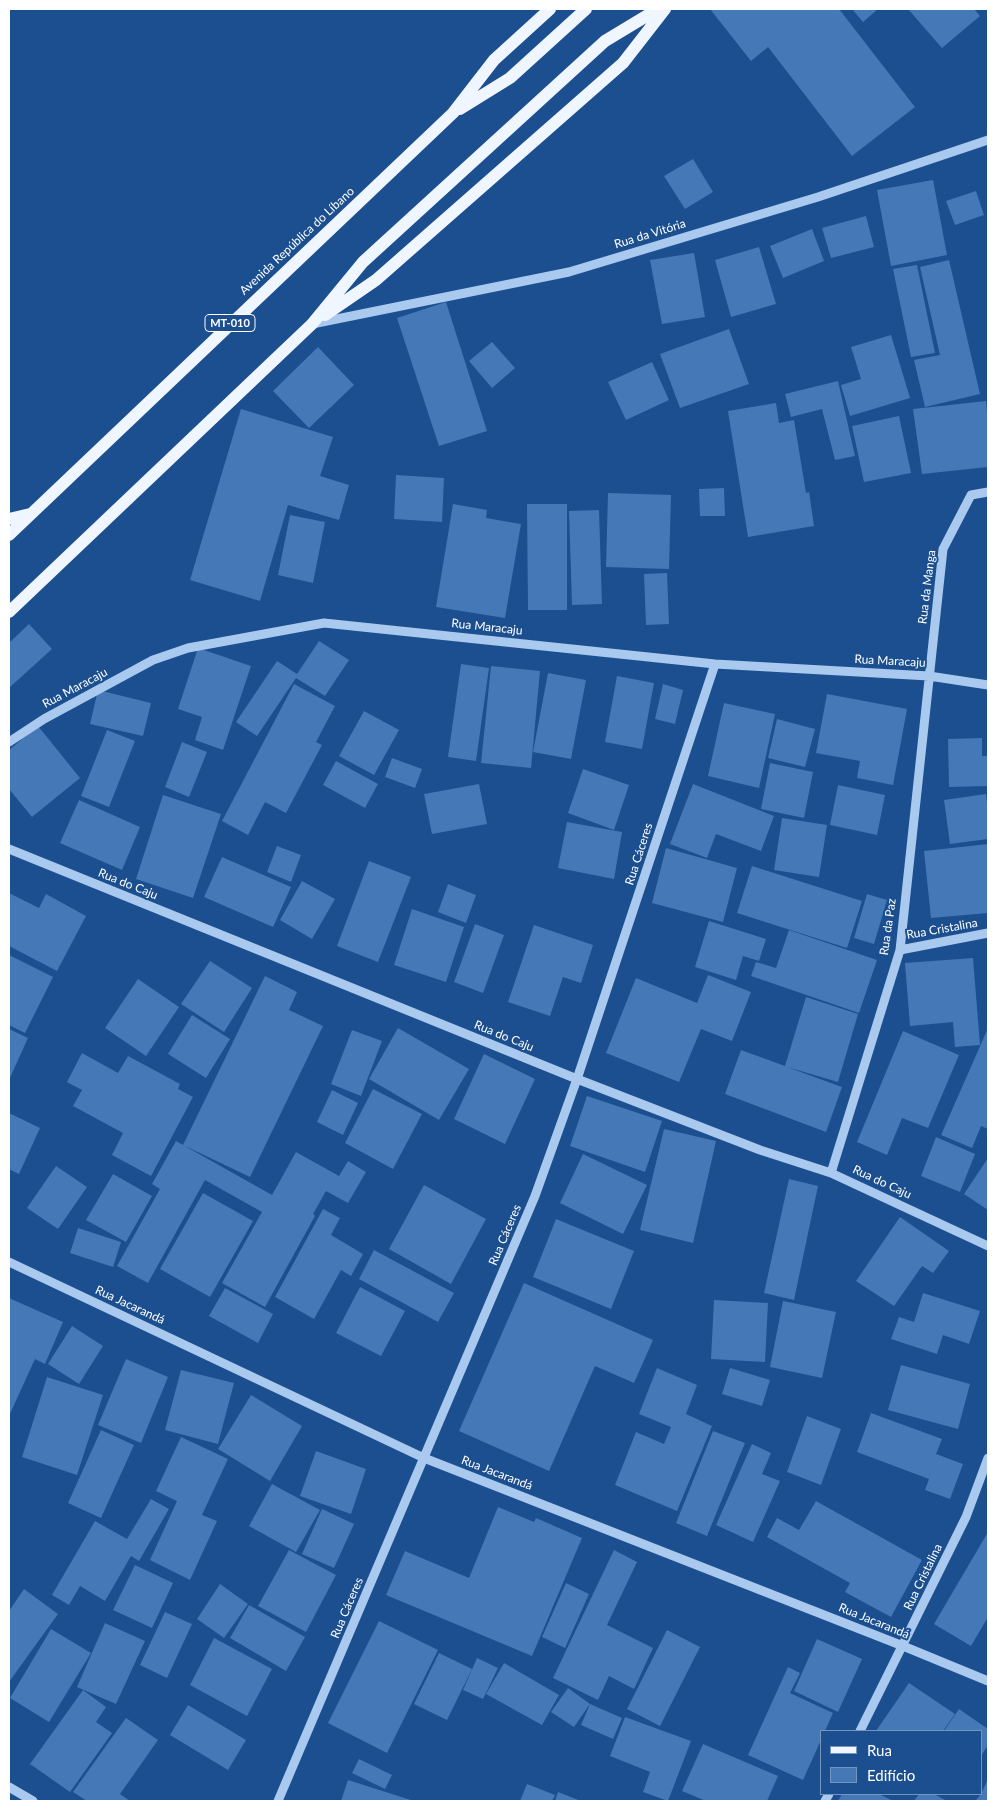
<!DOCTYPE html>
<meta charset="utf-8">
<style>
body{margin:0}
#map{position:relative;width:997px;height:1810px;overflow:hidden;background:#1b4f8f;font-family:Lato,sans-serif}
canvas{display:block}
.frame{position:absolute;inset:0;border:10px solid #fff;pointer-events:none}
.legend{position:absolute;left:820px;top:1730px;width:162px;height:65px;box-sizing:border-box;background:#1b4f8f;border:1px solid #7695bc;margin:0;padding:6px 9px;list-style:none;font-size:15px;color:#fff}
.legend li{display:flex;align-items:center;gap:10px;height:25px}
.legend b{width:25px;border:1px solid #7695bc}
</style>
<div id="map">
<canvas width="997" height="1810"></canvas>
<div class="frame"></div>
<ul class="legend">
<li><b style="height:6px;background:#f0f6ff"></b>Rua</li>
<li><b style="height:14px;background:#4478b7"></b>Edifício</li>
</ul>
</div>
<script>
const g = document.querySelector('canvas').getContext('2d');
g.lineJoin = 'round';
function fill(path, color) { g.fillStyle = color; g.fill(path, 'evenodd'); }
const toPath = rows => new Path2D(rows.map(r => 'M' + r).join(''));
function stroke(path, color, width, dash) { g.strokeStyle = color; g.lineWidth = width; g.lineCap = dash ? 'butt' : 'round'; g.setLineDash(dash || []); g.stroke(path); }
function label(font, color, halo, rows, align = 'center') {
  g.font = font + ' Lato,sans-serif'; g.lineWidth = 4; g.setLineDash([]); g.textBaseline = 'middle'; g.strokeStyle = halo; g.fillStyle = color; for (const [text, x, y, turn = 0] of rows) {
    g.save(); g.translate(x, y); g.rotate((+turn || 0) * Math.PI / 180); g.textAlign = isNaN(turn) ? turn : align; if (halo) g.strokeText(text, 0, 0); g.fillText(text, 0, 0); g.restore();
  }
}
fill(toPath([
 [710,9,839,9,915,107,852,156,768,47,751,61],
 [852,9,878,9,863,22],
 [908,9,974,9,980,16,942,48],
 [693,159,713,192,685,209,664,176],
 [933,180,947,255,891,266,877,190],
 [976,191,984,215,955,225,946,201],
 [866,216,874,247,831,258,822,228],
 [812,229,824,261,783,278,770,246],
 [759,247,776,304,731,317,715,260],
 [694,253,705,317,662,324,650,260],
 [949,260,980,394,925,407,914,360,940,355,920,267],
 [917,265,935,353,911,357,893,269],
 [446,302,487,431,439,446,397,318],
 [729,329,749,384,680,408,660,354],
 [891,335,910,398,850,416,841,385,861,379,851,347],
 [492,342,515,368,492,388,469,361],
 [318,347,354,385,309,428,273,391],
 [652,362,669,400,626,420,608,382],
 [838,381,855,456,835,460,822,409,791,417,785,394],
 [986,401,988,422,988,467,922,474,913,409],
 [776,403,779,423,794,420,806,493,809,492,814,526,748,537,728,411],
 [241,409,333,437,320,476,349,485,339,520,288,505,260,601,190,580],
 [899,416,911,473,864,482,852,426],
 [396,475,444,478,442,522,394,519],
 [724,488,725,516,700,516,699,489],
 [608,493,671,495,669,569,606,567],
 [453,504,487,510,486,518,521,524,505,618,436,607],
 [527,504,567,504,567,610,528,610],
 [599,510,602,604,572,605,569,511],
 [290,515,325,522,313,583,278,575],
 [667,573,669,624,646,625,644,574],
 [29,624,52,649,9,688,9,643],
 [319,641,349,660,325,696,296,678,257,736,236,722,277,661,297,674],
 [198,648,251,666,223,750,195,740,202,717,178,709],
 [461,664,489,668,476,761,448,757],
 [491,666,540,671,531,768,481,763],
 [548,673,586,680,571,759,533,752],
 [617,676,654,683,642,749,605,742],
 [294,684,335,706,316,742,322,745,286,813,265,802,248,835,222,821],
 [663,684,683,690,675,724,655,719],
 [98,690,151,703,143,736,90,724],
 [827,694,907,709,893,785,857,778,860,761,816,753],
 [724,703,775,714,759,788,708,776],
 [364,711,399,730,374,775,339,756],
 [777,719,815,729,805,767,768,758],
 [38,726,80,778,32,817,9,789,9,750],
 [107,730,135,741,109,807,81,796],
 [982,738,982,756,988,756,988,786,949,787,948,739],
 [182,742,207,752,189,797,165,787],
 [392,758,422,769,415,788,385,777],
 [336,761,378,784,365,808,323,785],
 [770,763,813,772,804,818,761,809],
 [583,769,629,785,614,830,568,813],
 [479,784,487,824,432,834,424,794],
 [693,784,774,816,761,851,716,834,707,858,670,844],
 [838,785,885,795,877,835,830,825],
 [986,794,988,811,988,839,950,844,944,800],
 [163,795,221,814,193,898,136,879],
 [79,800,140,827,122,870,60,843],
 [782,818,827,825,819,877,774,870],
 [567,822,622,832,614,879,558,868],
 [988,844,988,913,931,918,924,851],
 [277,846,301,855,291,882,267,872],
 [666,848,737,868,723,922,652,903],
 [222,857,291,887,273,927,204,897],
 [369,861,411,877,378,962,337,946],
 [752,866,862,901,847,948,737,913],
 [302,881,335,899,312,939,280,920],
 [448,884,476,895,466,923,438,912],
 [9,893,39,908,46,894,86,916,57,971,9,946],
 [867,894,887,900,874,944,854,938],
 [412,909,464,927,446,982,394,965],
 [709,921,766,939,759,961,743,956,736,980,695,967],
 [475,924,504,935,483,993,454,982],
 [534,925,593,945,581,983,563,977,550,1016,508,1002],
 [789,930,877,960,859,1013,751,976,756,962,776,968],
 [9,955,53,977,25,1033,9,1025],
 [973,958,980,1045,955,1047,953,1022,910,1026,905,963],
 [210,961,252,988,224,1032,181,1004],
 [708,975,751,992,732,1041,701,1029,679,1082,606,1053,636,978,697,1003],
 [265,976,297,992,289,1010,323,1026,250,1177,183,1145],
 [138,979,179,1007,146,1056,105,1028],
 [806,997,858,1014,838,1082,787,1067,842,1087,826,1132,725,1094,741,1050,785,1066],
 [192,1015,230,1039,206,1078,168,1054],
 [398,1028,469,1069,439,1120,369,1079],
 [988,1028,988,1129,981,1126,972,1148,941,1135],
 [9,1029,28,1038,9,1080],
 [352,1030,382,1041,361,1096,331,1084],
 [903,1031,959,1055,928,1128,902,1118,887,1155,857,1142],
 [82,1053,118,1073,128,1056,180,1084,178,1089,193,1097,151,1176,112,1155,123,1133,73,1106,82,1090,67,1082],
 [484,1054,535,1079,505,1144,454,1119],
 [373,1089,422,1114,393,1169,345,1143],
 [332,1090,358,1103,343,1135,317,1122],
 [587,1096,662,1121,645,1172,570,1146],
 [9,1113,40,1128,19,1174,9,1169],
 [664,1129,716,1141,693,1243,640,1230],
 [936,1137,975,1154,960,1192,921,1176],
 [176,1141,272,1195,296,1152,339,1176,348,1161,366,1172,348,1203,326,1191,313,1214,315,1216,265,1307,222,1283,262,1212,205,1180,148,1283,117,1266,160,1189,152,1184],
 [583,1154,647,1185,623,1234,560,1203],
 [988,1158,988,1210,964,1194],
 [56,1166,87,1187,58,1229,27,1208],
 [113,1174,152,1196,126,1242,86,1220],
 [789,1179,818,1186,794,1300,764,1293],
 [424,1185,486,1219,451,1284,389,1249],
 [203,1193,253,1221,210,1297,160,1269],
 [323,1209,340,1218,331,1235,363,1254,351,1276,341,1270,314,1319,275,1297],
 [900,1217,949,1251,933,1273,922,1266,894,1306,856,1281],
 [556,1219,634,1251,611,1309,533,1277],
 [78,1228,121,1242,113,1267,70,1253],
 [374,1250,454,1293,438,1322,359,1279],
 [524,1283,653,1340,634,1383,595,1366,549,1471,459,1431],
 [360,1287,405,1311,381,1356,336,1333],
 [225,1288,273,1314,258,1343,209,1316],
 [923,1293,980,1311,969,1344,943,1335,937,1354,891,1339,899,1317,914,1322],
 [9,1298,63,1322,45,1364,35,1359,9,1416],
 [714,1300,768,1303,765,1362,711,1359],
 [783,1301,836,1312,822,1378,770,1367],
 [72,1326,103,1346,79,1384,48,1364],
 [126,1359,168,1377,141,1443,98,1425],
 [901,1365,970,1384,958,1429,888,1410],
 [657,1368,697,1385,686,1414,712,1426,677,1511,615,1485,636,1432,664,1444,671,1427,639,1414],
 [730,1368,770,1380,762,1406,722,1394],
 [181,1370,234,1383,218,1444,165,1430],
 [47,1377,103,1395,77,1475,22,1457],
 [251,1395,302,1426,270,1481,218,1449],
 [871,1413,942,1439,936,1454,963,1464,950,1499,925,1490,929,1479,857,1452],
 [807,1416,841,1429,821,1485,787,1472],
 [101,1430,134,1445,101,1518,68,1503],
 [713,1431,745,1443,707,1536,676,1523],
 [181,1437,228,1459,202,1515,217,1521,190,1580,150,1560,177,1501,156,1491],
 [752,1444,771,1453,762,1474,780,1481,753,1542,716,1525],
 [316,1451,366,1469,351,1514,300,1496],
 [272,1484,320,1510,296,1552,249,1526],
 [151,1499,169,1509,139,1561,131,1556,105,1601,80,1586,69,1605,52,1595,95,1521,127,1539],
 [816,1501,922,1560,891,1617,845,1592,850,1583,767,1537,777,1518,799,1530],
 [498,1507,534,1522,536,1518,582,1538,532,1656,386,1595,405,1551,469,1578],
 [322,1509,354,1524,334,1568,302,1554],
 [988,1532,988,1617,971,1646,934,1624],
 [289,1550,336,1575,306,1632,258,1606],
 [614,1550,637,1562,607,1625,653,1648,634,1689,609,1676,598,1700,553,1678],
 [135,1565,173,1583,152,1628,113,1610],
 [566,1583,589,1594,565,1648,542,1637],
 [220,1584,248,1604,224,1638,197,1619],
 [24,1589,58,1614,9,1682,9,1611],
 [249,1605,305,1637,286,1671,230,1638],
 [165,1612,192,1624,167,1678,140,1665],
 [379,1621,438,1650,387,1753,328,1723],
 [105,1623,145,1641,116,1704,77,1687],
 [51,1629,91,1653,49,1722,10,1698],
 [667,1630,700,1647,660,1726,627,1709],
 [214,1638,272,1669,247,1716,190,1685],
 [817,1639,862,1659,838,1712,794,1691],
 [439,1653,472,1669,447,1720,414,1704],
 [477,1658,498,1668,483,1699,463,1690],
 [504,1663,559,1695,542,1725,486,1694],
 [788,1667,800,1673,790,1693,833,1713,825,1731,821,1731,821,1740,803,1780,748,1755],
 [909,1683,955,1714,943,1731,876,1731],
 [568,1688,590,1704,622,1718,613,1739,581,1725,590,1704,574,1727,551,1712],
 [83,1690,106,1707,96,1722,112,1733,70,1792,30,1764],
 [188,1705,246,1740,228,1770,170,1735],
 [959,1709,988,1729,988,1745,981,1756,981,1731,944,1731],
 [625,1717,691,1741,668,1801,643,1792,650,1772,610,1756],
 [126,1718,158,1740,120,1794,130,1801,87,1801,73,1792],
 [703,1744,778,1776,767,1801,706,1801,682,1791],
 [359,1759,392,1775,385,1789,352,1773],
 [988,1779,988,1801,975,1801,981,1794],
 [348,1780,414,1801,341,1801],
 [527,1784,555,1795,552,1801,520,1801],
 [558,1792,581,1801,555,1801],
 [842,1794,879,1794,893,1801,838,1801],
 [919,1794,934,1794,947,1801,914,1801]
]), '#4478b7');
stroke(toPath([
 [312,324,569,272,818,197,988,140],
 [9,742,44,719,153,660,188,648,324,623,715,664,929,676,988,685],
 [9,849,577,1079,760,1150,831,1173,988,1246],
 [900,950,988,933],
 [831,1173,900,950,943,549,971,495,988,492],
 [9,1262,424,1458,903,1646,988,1681],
 [860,1731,966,1517,988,1458],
 [9,1787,33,1801],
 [278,1801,535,1196,577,1079,715,664],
 [825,1801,829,1794]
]), '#a9c9ee', 9);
stroke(toPath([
 [460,109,510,78,586,9],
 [325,315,376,280,623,63,665,9],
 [9,519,30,514],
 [9,535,453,113,494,60,550,9],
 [9,612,312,324,363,262,605,41,658,9]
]), '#f0f6ff', 12);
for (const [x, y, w] of [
 [230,323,50]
]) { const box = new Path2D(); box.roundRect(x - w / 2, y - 8.5, w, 17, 4); g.fillStyle = '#1b4f8f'; g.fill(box); stroke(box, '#fff', 1); }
label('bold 11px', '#fff', null, [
 ["MT-010",230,323]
]);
label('12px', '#fff', '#1b4f8f', [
 ["Rua da Vitória",650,234,-17],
 ["Avenida República do Líbano",297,241,-43],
 ["Rua da Manga",927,587,-83],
 ["Rua Maracaju",487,627,6],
 ["Rua Maracaju",890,661,3],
 ["Rua Maracaju",75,688,-28],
 ["Rua Cáceres",639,854,-72],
 ["Rua do Caju",128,884,22],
 ["Rua da Paz",888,927,-82],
 ["Rua Cristalina",942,929,-10],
 ["Rua do Caju",504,1036,22],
 ["Rua do Caju",882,1182,25],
 ["Rua Cáceres",505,1235,-67],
 ["Rua Jacarandá",130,1305,25],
 ["Rua Jacarandá",497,1473,21],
 ["Rua Cristalina",923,1577,-64],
 ["Rua Cáceres",347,1608,-67],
 ["Rua Jacarandá",874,1621,22]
]);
</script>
